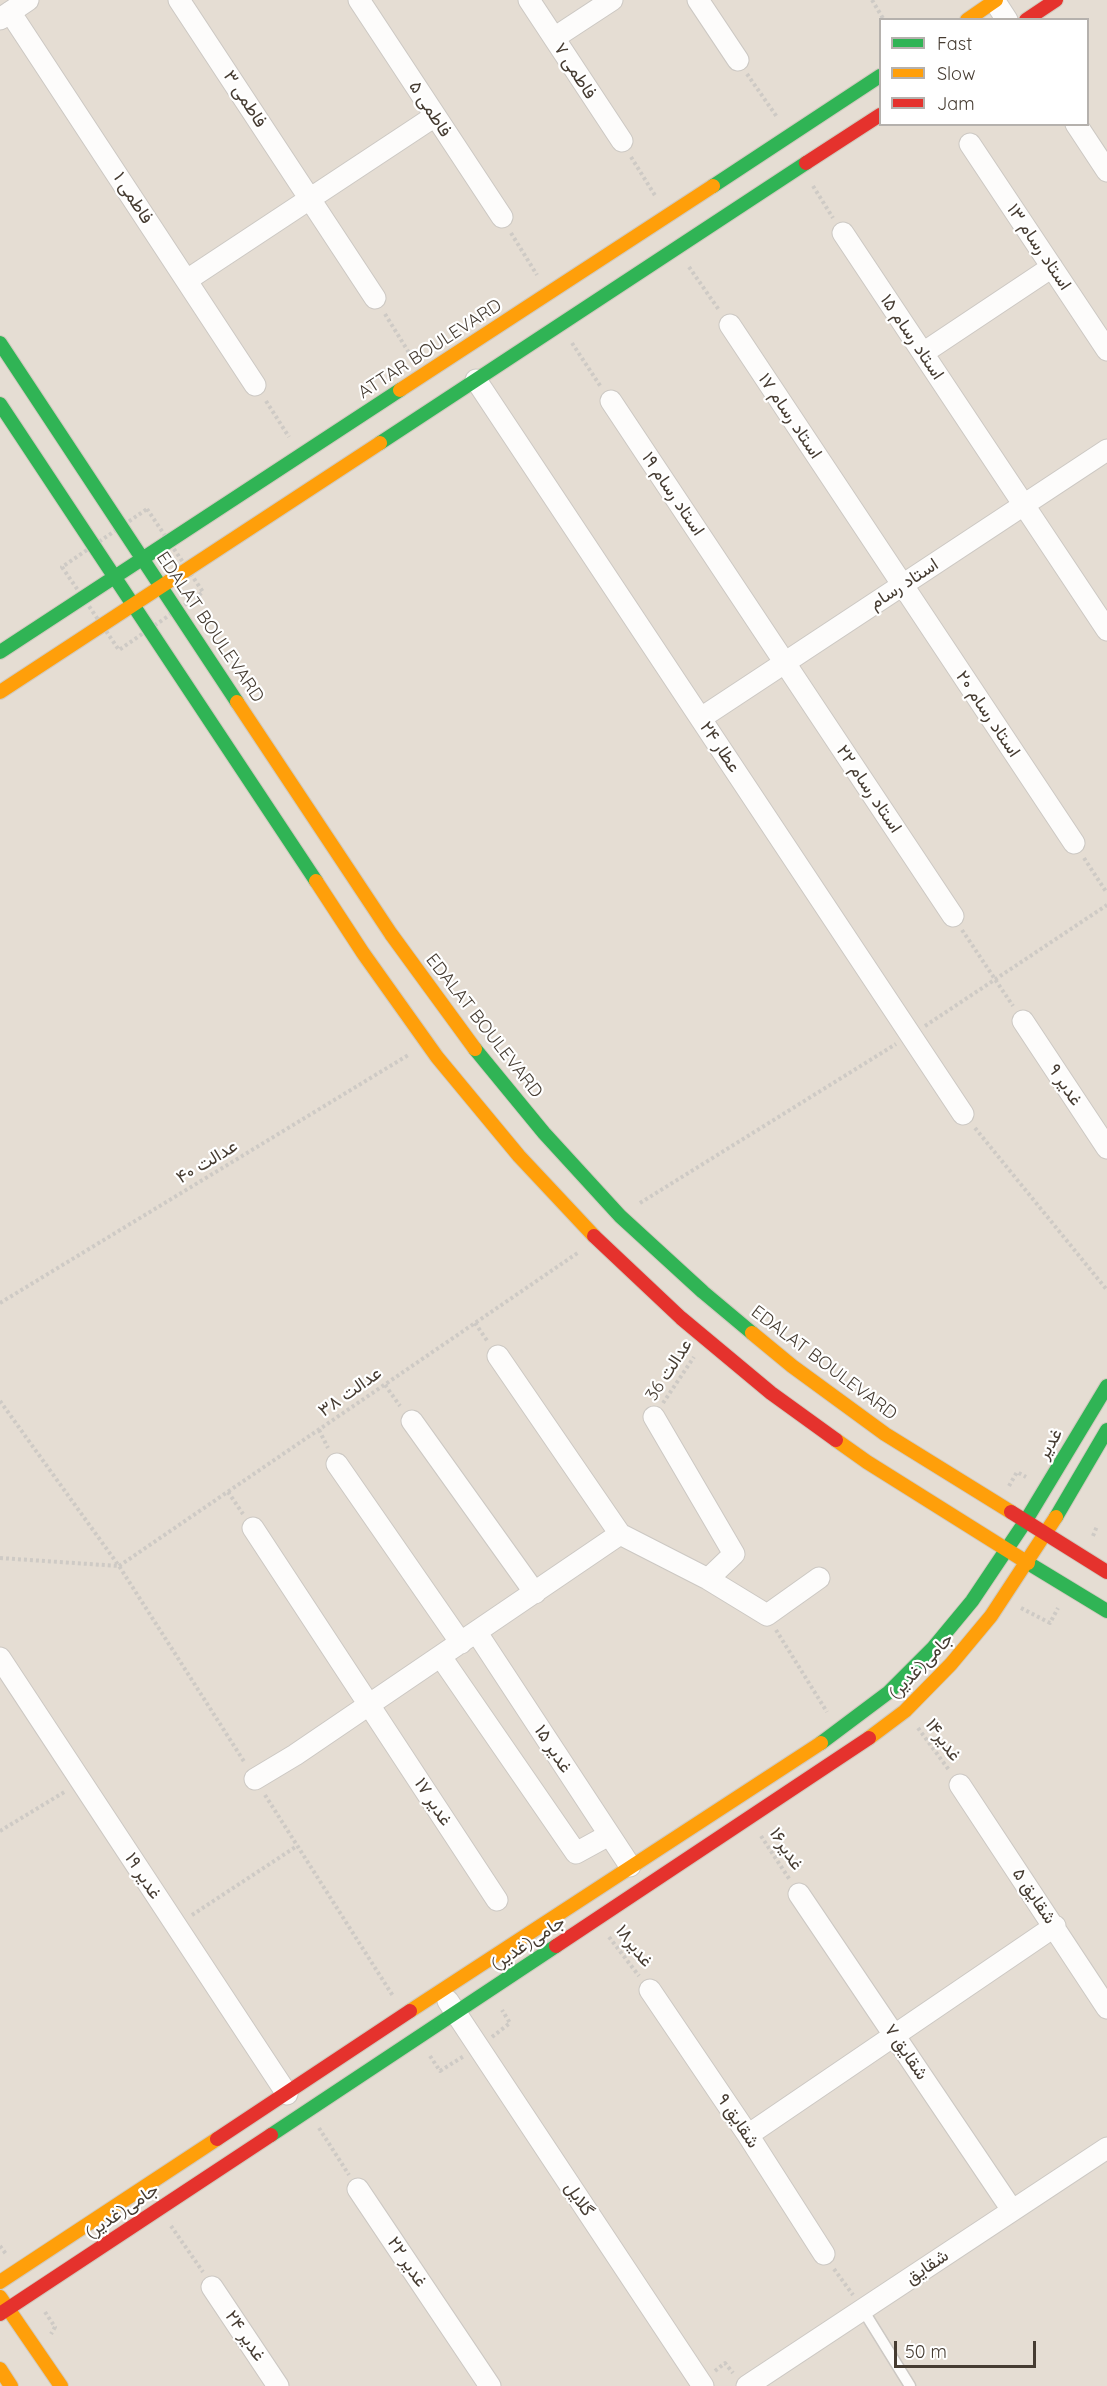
<!DOCTYPE html>
<meta charset="utf-8">
<style>
body{margin:0}
#map{position:relative;width:1107px;height:2386px;overflow:hidden;background:#f0ece7;font-family:Quicksand,sans-serif}
canvas{display:block}
.legend{position:absolute;left:879px;top:18px;width:210px;height:108px;box-sizing:border-box;background:#fff;border:2px solid #b5b1ad;margin:0;padding:8px 10px;list-style:none;font-size:18px;color:#463c32}
.legend li{display:flex;align-items:center;gap:12px;height:30px}
.legend b{width:30px;border:2px solid #b5b1ad}
.scale{position:absolute;left:894px;top:2341px;width:142px;height:27px;box-sizing:border-box;border:3px solid #463c32;border-top:0;padding-left:8px;font-size:18px;line-height:21px;white-space:nowrap;color:#463c32;-webkit-text-stroke:4px #fff;paint-order:stroke}
</style>
<div id="map">
<canvas width="1107" height="2386"></canvas>
<ul class="legend">
<li><b style="height:8px;background:#30b455"></b>Fast</li>
<li><b style="height:8px;background:#ff9f0a"></b>Slow</li>
<li><b style="height:8px;background:#e5322d"></b>Jam</li>
</ul>
<div class="scale">50 m</div>
</div>
<script>
const g = document.querySelector('canvas').getContext('2d');
g.lineJoin = 'round';
function fill(path, color) { g.fillStyle = color; g.fill(path, 'evenodd'); }
const toPath = rows => new Path2D(rows.map(r => 'M' + r).join(''));
function stroke(path, color, width, dash) { g.strokeStyle = color; g.lineWidth = width; g.lineCap = dash ? 'butt' : 'round'; g.setLineDash(dash || []); g.stroke(path); }
function label(font, color, halo, rows, align = 'center') {
  g.font = font + ' Quicksand,Vazirmatn,sans-serif'; g.lineWidth = 4.5; g.setLineDash([]); g.textBaseline = 'middle'; g.strokeStyle = halo; g.fillStyle = color; for (const [text, x, y, turn = 0] of rows) {
    g.save(); g.translate(x, y); g.rotate((+turn || 0) * Math.PI / 180); g.textAlign = isNaN(turn) ? turn : align; if (halo) g.strokeText(text, 0, 0); g.fillText(text, 0, 0); g.restore();
  }
}
fill(toPath([
 [0,0,1107,0,1107,2386,0,2386],
 [880,20,1088,20,1088,124,880,124]
]), '#e5ddd3');
const lane = toPath([
 [863,2310,910,2386]
]);
const street = toPath([
 [179,0,375,298],
 [359,0,502,217],
 [529,0,622,141],
 [698,0,738,60],
 [994,0,1007,20],
 [10,12,255,385],
 [0,19,28,0],
 [554,38,612,0],
 [1076,124,1107,171],
 [970,144,1107,350],
 [843,233,1107,630],
 [187,280,435,116],
 [730,325,1074,843],
 [923,353,1052,267],
 [476,380,963,1114],
 [611,401,953,916],
 [701,718,1107,450],
 [1023,1021,1107,1148],
 [654,1417,734,1554,708,1579],
 [412,1421,535,1593],
 [337,1464,461,1643],
 [253,1528,497,1900],
 [620,1534,708,1579,767,1615,819,1578],
 [477,1633,630,1866],
 [441,1657,576,1853,609,1835],
 [0,1658,287,2094],
 [255,1779,295,1755,620,1534,498,1356],
 [960,1785,1107,2008],
 [799,1894,1012,2210],
 [650,1990,748,2135,824,2254],
 [448,2001,703,2386],
 [748,2135,1055,1926],
 [358,2189,490,2386],
 [212,2287,278,2386],
 [747,2386,1107,2148]
]);
const fast = toPath([
 [713,186,880,76],
 [0,343,237,702],
 [0,404,316,881],
 [380,443,806,163],
 [0,652,400,390],
 [475,1049,544,1133,620,1216,703,1292,752,1333],
 [1056,1517,1107,1430],
 [1028,1563,1107,1611],
 [821,1743,889,1692,933,1648,972,1601,1025,1522,1107,1386],
 [271,2135,556,1946]
]);
const slow = toPath([
 [967,20,996,0],
 [400,390,713,186],
 [0,692,380,443],
 [237,702,391,934,475,1049],
 [316,881,363,953,437,1057,519,1156,594,1236],
 [752,1333,792,1366,885,1434,1011,1512],
 [836,1440,867,1462,1028,1563],
 [869,1738,905,1711,951,1664,991,1616,1056,1517],
 [410,2011,821,1743],
 [0,2282,217,2139],
 [0,2297,61,2386],
 [0,2369,11,2386]
]);
const jam = toPath([
 [1026,20,1056,0],
 [806,163,880,115],
 [594,1236,681,1318,771,1393,836,1440],
 [1011,1512,1107,1572],
 [556,1946,869,1738],
 [217,2139,410,2011],
 [0,2314,271,2135]
]);
stroke(lane, '#ccc8c3', 13);
stroke(street, '#ccc8c3', 23);
stroke(fast, '#d1cabe', 16);
stroke(slow, '#d1cabe', 16);
stroke(jam, '#d1cabe', 16);
stroke(toPath([
 [872,0,884,20],
 [747,74,777,117],
 [631,157,656,197],
 [813,186,833,218],
 [511,233,537,275],
 [689,267,719,310],
 [385,314,411,356],
 [572,343,601,387],
 [266,401,289,437],
 [147,509,203,592,119,650,62,567,147,509],
 [1084,858,1107,893],
 [962,930,1013,1006],
 [925,1026,1107,905],
 [975,1128,1107,1290],
 [640,1203,896,1044],
 [0,1303,410,1054],
 [475,1323,488,1342],
 [385,1385,400,1406],
 [0,1401,119,1566,245,1763],
 [663,1403,694,1357],
 [319,1430,328,1448],
 [1009,1486,1017,1472,1026,1477],
 [228,1492,243,1514],
 [1093,1536,1097,1526],
 [0,1558,119,1566],
 [119,1566,579,1252],
 [1021,1608,1050,1623,1058,1608],
 [776,1630,827,1712],
 [918,1728,949,1770],
 [265,1795,393,1996],
 [0,1831,66,1791],
 [761,1836,790,1880],
 [192,1915,297,1846],
 [609,1937,639,1976],
 [492,2037,510,2023,502,2010],
 [430,2056,440,2071,464,2056],
 [319,2128,349,2175],
 [171,2226,203,2272],
 [0,2246,6,2254],
 [834,2269,853,2295],
 [45,2312,55,2327,51,2334],
 [715,2371,725,2363,733,2373]
]), '#cecac5', 4, [3, 3]);
stroke(lane, '#fdfcfb', 10);
stroke(street, '#fdfcfb', 21);
stroke(fast, '#30b455', 14);
stroke(slow, '#ff9f0a', 14);
stroke(jam, '#e5322d', 14);
label('18px', '#463c32', '#fff', [
 ["فاطمی ۷",575,71,57],
 ["فاطمی ۳",245,99,57],
 ["فاطمی ۵",430,109,57],
 ["فاطمی ۱",133,198,57],
 ["استاد رسام ۱۳",1039,247,56],
 ["استاد رسام ۱۵",912,337,56],
 ["ATTAR BOULEVARD",430,349,-33],
 ["استاد رسام ۱۷",790,416,56],
 ["استاد رسام ۱۹",673,494,56],
 ["استاد رسام",904,584,-33],
 ["EDALAT BOULEVARD",210,627,56],
 ["استاد رسام ۲۰",988,714,56],
 ["عطار ۲۴",720,747,56],
 ["استاد رسام ۲۲",869,789,56],
 ["EDALAT BOULEVARD",484,1026,52],
 ["غدیر ۹",1065,1085,56],
 ["عدالت ۴۰",207,1162,-31],
 ["EDALAT BOULEVARD",824,1363,37],
 ["عدالت 36",669,1370,-57],
 ["عدالت ۳۸",350,1392,-35],
 ["غدیر",1050,1444,-60],
 ["جامی(غدیر)",921,1666,-46],
 ["غدیر۱۴",943,1740,54],
 ["غدیر ۱۵",553,1749,57],
 ["غدیر ۱۷",433,1802,57],
 ["غدیر۱۶",786,1849,57],
 ["غدیر ۱۹",143,1876,57],
 ["شقایق ۵",1034,1896,56],
 ["جامی(غدیر)",528,1943,-33],
 ["غدیر۱۸",634,1946,52],
 ["شقایق ۷",906,2052,56],
 ["شقایق ۹",738,2121,56],
 ["گلایل",579,2199,56],
 ["جامی(غدیر)",122,2211,-34],
 ["غدیر ۲۲",407,2262,56],
 ["شقایق",927,2267,-34],
 ["غدیر ۲۴",245,2336,56]
]);
</script>
